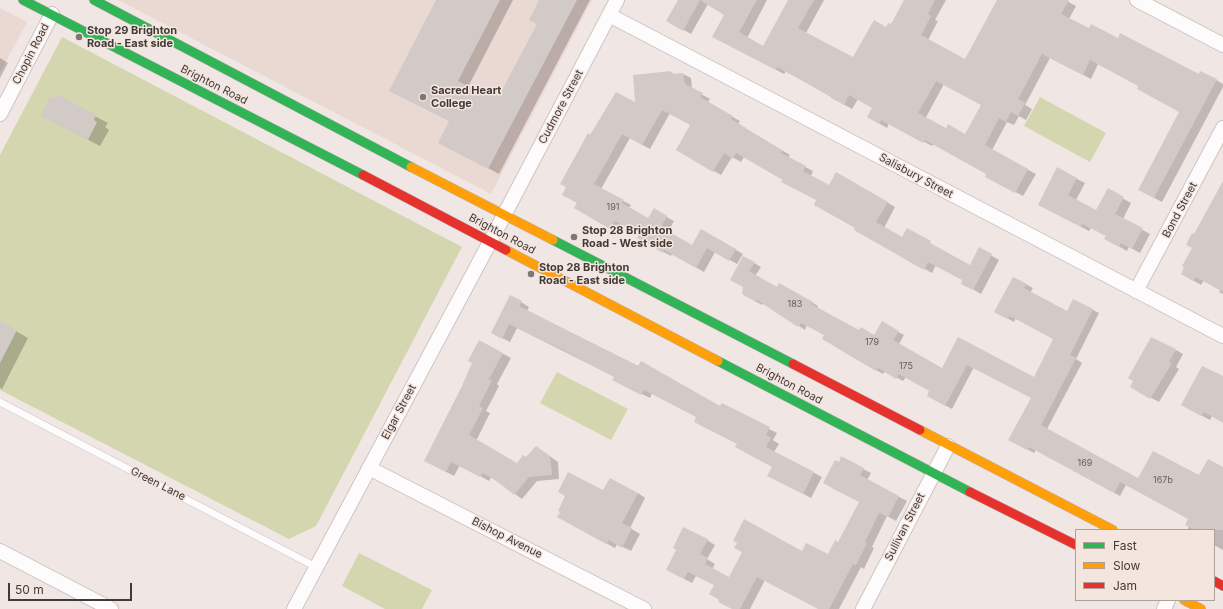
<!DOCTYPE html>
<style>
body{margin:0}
#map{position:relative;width:1223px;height:609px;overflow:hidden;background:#f0e7e4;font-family:Inter,sans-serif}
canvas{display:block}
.legend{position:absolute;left:1075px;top:529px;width:140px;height:72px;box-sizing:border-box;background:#f5e5df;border:1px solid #ada19c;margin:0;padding:5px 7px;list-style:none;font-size:12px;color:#413b38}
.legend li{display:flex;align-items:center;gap:8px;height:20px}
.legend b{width:20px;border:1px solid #ada19c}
.scale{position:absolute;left:8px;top:583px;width:124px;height:18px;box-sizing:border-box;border:2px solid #413b38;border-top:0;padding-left:5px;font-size:12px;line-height:14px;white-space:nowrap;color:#413b38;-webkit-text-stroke:3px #f5e5df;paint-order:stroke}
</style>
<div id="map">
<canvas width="1223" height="609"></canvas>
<ul class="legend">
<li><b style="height:5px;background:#30b455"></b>Fast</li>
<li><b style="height:5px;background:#ff9f0a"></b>Slow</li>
<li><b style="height:5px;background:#e5322d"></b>Jam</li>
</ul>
<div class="scale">50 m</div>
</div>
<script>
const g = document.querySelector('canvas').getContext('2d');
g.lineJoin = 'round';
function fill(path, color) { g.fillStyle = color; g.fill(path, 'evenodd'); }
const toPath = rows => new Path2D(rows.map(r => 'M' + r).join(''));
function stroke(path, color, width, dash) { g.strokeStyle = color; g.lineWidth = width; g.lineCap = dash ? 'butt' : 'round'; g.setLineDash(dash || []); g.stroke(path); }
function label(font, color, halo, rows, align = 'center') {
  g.font = font + ' Inter,sans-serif'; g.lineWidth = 3; g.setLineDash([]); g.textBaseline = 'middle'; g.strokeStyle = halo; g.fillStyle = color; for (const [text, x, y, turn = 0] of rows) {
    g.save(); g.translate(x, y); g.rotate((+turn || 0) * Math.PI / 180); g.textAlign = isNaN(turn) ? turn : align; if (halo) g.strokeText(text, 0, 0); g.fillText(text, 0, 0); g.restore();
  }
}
fill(toPath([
 [118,0,592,0,491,194],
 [0,8,27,22,0,73]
]), '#ead8d3');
fill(toPath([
 [62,37,462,247,316,526,289,539,0,390,0,155],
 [1040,97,1106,133,1090,162,1024,126],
 [557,372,628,409,611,440,540,403],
 [359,553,432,590,422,609,385,609,342,586]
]), '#d3d6af');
fill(toPath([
 [437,0,513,0,468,87,483,95,500,97,538,24,540,0,590,0,499,174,450,148,450,122],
 [679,0,767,0,747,38,764,47,789,0,824,0,806,33,853,59,891,26,906,0,946,0,935,20,938,21,928,40,965,60,998,0,1065,0,1076,6,1069,19,1089,29,1118,39,1199,75,1216,80,1223,84,1223,87,1162,202,1147,194,1180,111,1139,85,1098,64,1091,79,1050,58,1025,105,1032,109,1026,120,1019,116,1014,125,1007,122,992,150,1036,174,1023,196,994,181,988,174,933,144,932,146,889,123,887,128,868,117,873,108,858,99,852,109,786,71,784,74,721,41,726,14,708,4,691,34,668,21],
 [944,84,982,105,965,135,946,130,925,119],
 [0,58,8,63,0,78],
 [671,72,675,75,683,74,691,78,692,89,710,99,707,103,740,121,738,124,790,155,788,158,813,171,811,176,829,186,837,173,895,207,884,228,903,238,908,230,970,267,980,249,999,260,981,294,962,283,964,280,936,265,932,273,855,230,856,227,817,200,744,157,741,162,732,157,721,175,677,150,691,125,670,113,650,149,630,138,601,189,631,205,629,208,649,219,654,210,674,221,668,232,693,246,702,230,743,254,737,264,715,252,704,272,672,254,671,256,638,238,640,234,623,224,618,232,576,207,591,136,636,104],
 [56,96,108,123,105,127,109,130,100,146,54,122,54,100],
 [1058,169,1085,183,1076,200,1097,212,1108,190,1131,203,1123,219,1150,234,1140,253,1129,247,1127,251,1113,243,1107,236,1091,228,1089,231,1047,209],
 [1223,183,1223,294,1219,292,1221,289,1204,280,1201,285,1182,274,1193,248,1194,236],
 [744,257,761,267,755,276,777,289,780,284,818,306,817,309,859,332,875,336,898,332,904,335,899,344,942,370,959,338,1034,378,1054,339,1016,318,1014,322,996,312,1014,278,1033,288,1030,293,1067,313,1093,310,1099,313,1076,359,1082,363,1047,429,1138,479,1200,477,1223,468,1223,550,1214,545,1214,530,1188,530,1190,519,1126,485,1120,496,1036,450,1034,453,1010,440,1032,398,974,367,952,409,928,396,931,391,906,377,903,381,885,371,883,374,823,339,825,335,807,325,805,330,764,303,762,305,743,294],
 [521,302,529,307,527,311,721,407,722,404,777,433,773,440,779,444,774,452,822,477,811,498,777,480,773,467,697,417,652,393,650,398,622,384,615,377,517,328,510,342,500,337],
 [0,322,28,338,2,389,0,388],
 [479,341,511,358,497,384,499,386,486,411,490,413,476,441,517,464,544,452,558,462,559,479,537,481,522,499,491,477,489,481,460,465,454,476,433,465,473,363],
 [1176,350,1183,354,1176,367,1179,369,1159,402,1131,387],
 [1223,377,1223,422,1212,416,1210,420,1182,405],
 [863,469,871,473,867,480,907,501,896,521,887,516,872,547,874,548,864,569,861,567,839,609,819,609,765,580,750,609,733,609,720,599,715,585,696,576,692,583,675,574,707,540,715,545,707,559,715,564,712,569,729,578,802,553,829,556,839,543,860,502,832,488],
 [604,492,638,493,645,498,630,528,640,534,631,551,617,544,615,548,558,517]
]), '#0003');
fill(toPath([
 [436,0,500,0,458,81,483,94,485,88,499,96,537,24,529,20,539,0,577,0,488,169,438,143,449,121,389,91],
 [678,0,757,0,739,32,763,46,788,0,814,0,798,28,853,57,874,20,886,27,888,23,891,24,904,0,935,0,928,14,931,16,921,35,965,59,997,0,1069,0,1061,14,1089,28,1091,24,1118,38,1120,33,1199,74,1200,71,1217,79,1154,198,1138,190,1179,112,1137,89,1138,86,1090,60,1083,75,1042,54,1018,99,1025,103,1018,116,1011,112,1006,122,999,118,985,145,1028,169,1015,193,985,177,986,174,925,140,923,143,881,120,879,124,867,117,872,108,849,95,844,105,831,98,832,97,777,67,776,70,712,37,724,15,700,0,683,31,666,21],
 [936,81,981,105,965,134,948,124,946,128,918,113],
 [671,71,671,74,683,73,685,84,703,93,700,97,733,116,731,119,746,128,745,129,782,150,781,153,806,166,803,171,829,185,836,172,888,202,876,222,902,237,907,228,931,241,930,243,970,265,979,247,992,254,973,290,961,284,962,280,928,262,924,270,854,230,855,228,814,205,816,200,781,182,783,180,736,153,733,159,724,153,713,172,676,150,690,125,662,110,642,145,622,134,594,184,624,200,622,203,648,218,654,208,667,216,661,227,692,245,701,229,736,249,729,261,707,248,696,268,664,250,663,253,637,238,639,234,615,221,610,229,574,208,577,203,562,195,566,187,560,184,588,133,590,135,616,92,635,102,633,75],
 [56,94,96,115,94,120,97,122,88,140,41,116,50,97,54,98],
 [1057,167,1077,178,1068,195,1096,210,1108,188,1124,197,1115,214,1143,228,1132,249,1121,243,1119,247,1104,239,1106,236,1082,224,1081,227,1038,205],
 [1223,181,1223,292,1196,277,1193,281,1181,274,1184,267,1182,266,1192,248,1186,245,1192,233,1194,234],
 [743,256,755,262,749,271,777,287,779,283,813,302,811,304,859,330,861,327,874,335,882,321,899,331,893,340,942,368,958,337,1034,377,1053,339,1010,316,1007,319,994,312,1013,277,1027,284,1024,288,1067,311,1073,299,1093,309,1070,355,1076,358,1041,425,1138,478,1153,451,1199,475,1208,459,1223,467,1223,530,1195,530,1185,525,1188,519,1120,482,1114,493,1029,447,1027,450,1008,440,1031,398,967,365,945,406,927,396,929,391,899,374,896,379,878,368,876,371,822,339,824,335,801,323,798,327,757,300,756,302,742,294,743,287,730,280],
 [510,295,522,301,519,306,638,366,641,361,720,406,722,403,770,427,766,435,771,438,766,447,814,472,803,494,767,476,772,467,735,447,737,444,694,422,696,417,644,390,641,395,612,380,614,377,565,351,509,324,502,339,491,333],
 [0,321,17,330,0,363],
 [1151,337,1176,349,1169,362,1172,363,1150,399,1130,387,1133,381,1128,378],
 [479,340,503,353,489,379,492,380,479,406,483,408,469,435,517,463,523,455,526,457,536,446,550,456,552,475,529,477,514,495,498,482,483,473,480,477,451,462,446,472,424,461,462,386,472,363,468,361],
 [1202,366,1223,376,1223,423,1204,412,1201,416,1181,405],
 [841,456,864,468,860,475,899,496,888,517,879,513,865,542,867,543,856,565,853,564,829,609,818,609,757,577,740,609,732,609,718,602,719,600,709,594,714,585,688,572,684,579,666,570,676,550,673,548,683,527,708,539,700,554,708,558,705,564,729,577,742,552,734,548,737,543,733,541,744,519,802,551,806,543,828,554,835,540,838,542,859,502,823,483,835,460,839,462],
 [568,472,603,490,610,478,638,493,622,523,632,528,622,548,609,540,606,544,557,517,560,512,558,511,565,496,558,492]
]), '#d1cac7');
const lane = toPath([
 [0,402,316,567]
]);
const street = toPath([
 [1137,0,1223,45],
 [609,15,1223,336],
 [0,114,52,14],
 [1136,291,1223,128],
 [369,468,644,609],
 [0,551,111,609],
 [294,609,490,242,617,0],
 [863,609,948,446],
 [1164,609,1168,600]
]);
const fast = toPath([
 [23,0,363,175],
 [94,0,411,167],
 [553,240,793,364],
 [718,361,970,492]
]);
const slow = toPath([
 [411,167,553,240],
 [506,250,718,361],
 [920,430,1113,530],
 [1184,600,1201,609]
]);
const jam = toPath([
 [363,175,506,250],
 [793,364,920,430],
 [970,492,1076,545],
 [1214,581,1223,586]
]);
stroke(lane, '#ccc5c3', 8);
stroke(street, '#ccc5c3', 16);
stroke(fast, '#bdadb0', 10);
stroke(slow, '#bdadb0', 10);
stroke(jam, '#bdadb0', 10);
stroke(lane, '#fdfbfb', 7);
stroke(street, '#fdfbfb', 14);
stroke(fast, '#30b455', 9);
stroke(slow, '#ff9f0a', 9);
stroke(jam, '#e5322d', 9);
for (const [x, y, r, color] of [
 [79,37,4,"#7e7774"],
 [423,97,4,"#7e7774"],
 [574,237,4,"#7e7774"],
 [531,274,4,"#7e7774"]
]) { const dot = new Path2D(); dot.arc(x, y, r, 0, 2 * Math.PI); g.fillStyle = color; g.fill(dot); stroke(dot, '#f5e5df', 1.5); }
label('9px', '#655f5c', null, [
 ["191",613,207],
 ["183",795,304],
 ["179",872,342],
 ["175",906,366],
 ["169",1085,463],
 ["167b",1163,480]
]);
label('bold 11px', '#413b38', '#f5e5df', [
 ["Stop 29 Brighton",87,31],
 ["Road - East side",87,44],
 ["Sacred Heart",431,91],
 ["College",431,104],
 ["Stop 28 Brighton",582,231],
 ["Road - West side",582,244],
 ["Stop 28 Brighton",539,268],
 ["Road - East side",539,281]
], 'left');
label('11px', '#413b38', '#f5e5df', [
 ["Chopin Road",31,54,-63],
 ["Brighton Road",214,85,27],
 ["Cudmore Street",561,107,-62],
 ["Salisbury Street",916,176,28],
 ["Bond Street",1180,210,-62],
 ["Brighton Road",502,234,28],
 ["Brighton Road",789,384,28],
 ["Elgar Street",399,412,-62],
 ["Green Lane",158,484,27],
 ["Sullivan Street",905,527,-63],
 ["Bishop Avenue",507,538,27]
]);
</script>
